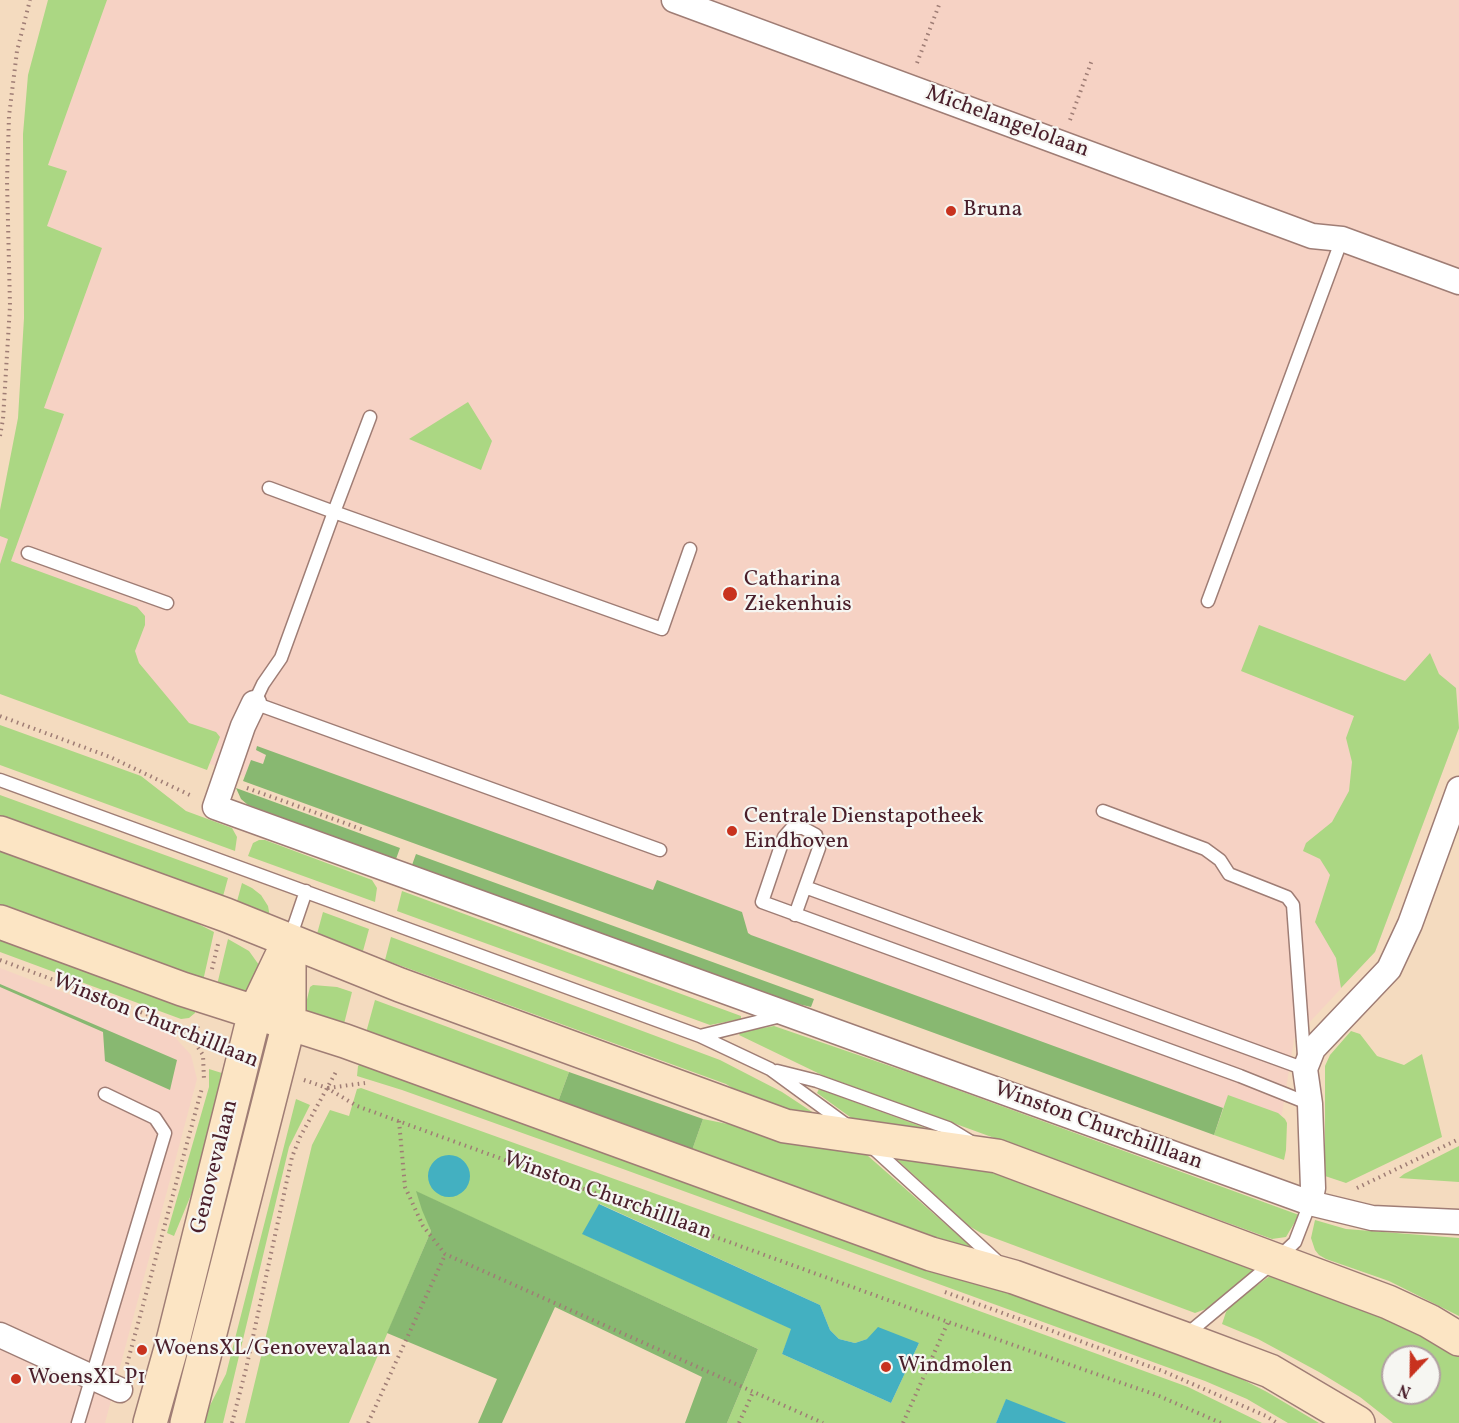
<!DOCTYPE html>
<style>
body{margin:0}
#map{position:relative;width:1459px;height:1423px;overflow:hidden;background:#f4dbbf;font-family:Vollkorn,serif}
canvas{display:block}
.north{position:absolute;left:1381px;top:1345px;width:60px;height:60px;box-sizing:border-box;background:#f6f6f2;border:2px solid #b1a0a2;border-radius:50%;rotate:202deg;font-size:16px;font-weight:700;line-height:24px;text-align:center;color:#4a1f2b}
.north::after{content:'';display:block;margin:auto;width:21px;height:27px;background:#c8321e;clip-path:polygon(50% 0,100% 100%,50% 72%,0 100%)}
</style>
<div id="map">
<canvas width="1459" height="1423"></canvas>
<div class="north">N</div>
</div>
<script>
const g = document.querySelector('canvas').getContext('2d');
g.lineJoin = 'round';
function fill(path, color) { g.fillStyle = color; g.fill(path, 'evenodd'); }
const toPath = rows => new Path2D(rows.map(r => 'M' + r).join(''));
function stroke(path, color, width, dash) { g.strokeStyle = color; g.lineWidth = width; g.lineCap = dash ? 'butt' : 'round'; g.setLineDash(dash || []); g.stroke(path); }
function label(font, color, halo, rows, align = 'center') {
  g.font = font + ' Vollkorn,serif'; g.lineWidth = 4.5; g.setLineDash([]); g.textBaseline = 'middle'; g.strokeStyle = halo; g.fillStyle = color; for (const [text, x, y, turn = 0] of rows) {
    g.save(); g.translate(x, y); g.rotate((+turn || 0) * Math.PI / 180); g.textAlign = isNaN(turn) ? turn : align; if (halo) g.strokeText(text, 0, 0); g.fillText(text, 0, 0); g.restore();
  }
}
fill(toPath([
 [50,0,1459,0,1459,728,1375,952,1294,1039,1276,1150,683,937,109,727,0,672,0,517,41,395,23,255,35,78],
 [0,968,172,1034,191,1055,197,1079,105,1423,0,1423]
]), '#f6d2c4');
fill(toPath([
 [48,0,107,0,48,165,67,171,47,226,102,248,44,408,64,414,11,561,137,607,145,616,145,625,135,651,139,663,189,723,216,732,220,737,207,770,0,694,0,564,8,539,0,536,0,510,18,418,24,318,23,134,28,75],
 [468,402,492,441,481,470,409,439],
 [1259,625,1405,681,1430,653,1439,674,1456,688,1459,728,1375,952,1341,988,1336,958,1315,922,1330,875,1320,859,1303,851,1306,843,1332,822,1349,791,1352,762,1346,738,1354,716,1241,671],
 [0,725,141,776,186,811,232,828,237,837,235,851,0,765],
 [0,795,228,878,222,900,0,819],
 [259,840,265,840,372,880,377,888,375,902,248,856,253,843],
 [0,848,171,910,214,932,203,981,0,908],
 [242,883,252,888,261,895,268,906,270,917,236,905],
 [402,891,741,1016,741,1019,710,1025,397,911],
 [323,912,369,929,363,951,317,934],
 [0,937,195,1010,195,1013,189,1018,181,1019,0,952],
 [391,937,720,1060,782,1092,829,1123,780,1118,726,1084,385,960],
 [228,939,249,951,259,965,246,996,217,985],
 [313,985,337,987,352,992,342,1032,303,1016,310,987],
 [375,1000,569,1072,555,1110,364,1040],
 [774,1026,922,1077,1299,1215,1286,1237,1272,1239,824,1076,739,1035,741,1032],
 [1351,1031,1360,1034,1377,1056,1404,1065,1422,1054,1442,1137,1346,1183,1325,1176,1325,1066,1330,1055],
 [360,1064,462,1091,1228,1372,1267,1392,1319,1423,1288,1423,1247,1399,1205,1381,623,1169,402,1090,357,1076,358,1066],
 [209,1069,225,1074,200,1173,174,1236,167,1233,209,1087],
 [361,1088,776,1237,1188,1387,1262,1423,1067,1423,1006,1400,996,1423,727,1423,758,1349,417,1192,431,1231,349,1423,245,1423,312,1145,330,1110,349,1116,357,1089],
 [600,1204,820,1305,830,1330,839,1339,855,1343,867,1339,919,1343,891,1403,782,1354,792,1329,583,1234],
 [819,1089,950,1137,868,1130,817,1093],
 [1228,1095,1278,1113,1285,1119,1287,1123,1286,1150,1284,1160,1214,1135],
 [296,1099,310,1105,289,1147,223,1423,201,1423,226,1374],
 [703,1119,827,1144,859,1148,959,1236,978,1248,977,1251,940,1248,689,1159],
 [1459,1146,1459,1182,1399,1178,1404,1174],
 [892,1155,960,1160,1260,1267,1206,1309,1195,1313,981,1233,969,1226],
 [1315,1220,1346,1229,1459,1238,1459,1316,1389,1281,1326,1259,1319,1255,1315,1250,1311,1238],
 [1275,1272,1333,1291,1459,1352,1459,1423,1393,1423,1360,1397,1319,1372,1258,1339,1222,1324,1226,1312,1232,1304],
 [1393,1357,1429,1357,1429,1393,1393,1393]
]), '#abd783');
fill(toPath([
 [257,746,653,890,657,880,742,912,748,933,751,935,1223,1108,1214,1135,243,781,251,760,263,764,266,755,256,750],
 [236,788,400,848,396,859,248,805,241,799],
 [416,854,814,999,811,1007,772,998,412,865],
 [0,984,177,1060,170,1090,105,1061,103,1032,0,987],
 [569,1072,703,1119,689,1159,555,1110],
 [416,1191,758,1349,727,1423,685,1423,702,1377,555,1307,502,1423,478,1423,497,1379,387,1333,431,1231,422,1210]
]), '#88b871');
fill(toPath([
 '428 1176a21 21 0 1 1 42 0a21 21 0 1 1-42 0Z',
 [599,1204,820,1305,830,1330,839,1339,855,1343,867,1339,878,1327,919,1343,891,1403,782,1354,791,1329,582,1234],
 [1006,1399,1067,1423,996,1423]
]), '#43b0c1');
const lane = toPath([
 [269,488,334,512,370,417],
 [28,553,167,603],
 [1208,601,1342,239],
 [0,780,700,1036,770,1069,848,1126],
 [1103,811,1205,849,1220,860,1229,874,1287,897,1293,905,1305,1069,805,887,819,848,816,835,803,828,792,828,784,837,762,902,1240,1076,1310,1104],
 [660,850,254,703,263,684,281,658,334,512,662,629,690,549],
 [795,915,805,887],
 [290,938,306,891],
 [700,1036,781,1016],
 [777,1071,817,1081,948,1128,971,1142],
 [871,1146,999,1263],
 [1186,1335,1276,1260,1295,1242,1310,1203],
 [78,1423,165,1133,155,1118,105,1094]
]);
const street = toPath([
 [674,0,1312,236,1342,239,1459,282],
 [254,703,243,726,215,807,1310,1203,1372,1218,1459,1222],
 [1310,1203,1313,1188,1310,1104,1305,1069,1313,1049,1389,969,1410,924,1459,789],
 [0,1335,120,1390]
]);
const secondary = toPath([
 [0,833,226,915,400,985,785,1126,997,1156,1388,1302,1429,1321,1459,1339],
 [0,922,182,989,345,1041,931,1254,1014,1277,1182,1338,1270,1371,1358,1423],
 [150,1423,172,1345,255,1012,289,941],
 [187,1423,289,1023,289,949]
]);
stroke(lane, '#9f7d75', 15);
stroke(street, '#9f7d75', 27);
stroke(secondary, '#9f7d75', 36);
stroke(toPath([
 [917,63,939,5],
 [1070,120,1092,60],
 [0,436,3,419,10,306,7,181,9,116,17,51,30,0],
 [0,716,110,757,192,796],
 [247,788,364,830],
 [0,960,170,1023,193,1040,215,1048],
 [212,969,218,944],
 [198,1026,193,1040,203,1055,204,1080],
 [304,1080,327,1088,357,1106,948,1322,1159,1396,1221,1423],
 [328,1088,365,1083],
 [399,1121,405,1187,423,1226,445,1254,823,1423],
 [1357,1188,1459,1139],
 [945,1292,1165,1372,1266,1416,1277,1423],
 [127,1364,202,1088],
 [232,1423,246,1369,292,1157,300,1137,337,1070],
 [368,1423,445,1255],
 [739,1423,753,1392],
 [903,1423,948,1322]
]), '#9f7d75', 4, [1.5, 4.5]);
stroke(lane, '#fff', 12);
stroke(street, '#fff', 24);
stroke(secondary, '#fce5c4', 33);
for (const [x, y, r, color] of [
 [951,211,6,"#c8321e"],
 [730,594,8,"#c8321e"],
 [732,831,6,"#c8321e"],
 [142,1350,6,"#c8321e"],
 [886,1367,6,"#c8321e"],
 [16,1379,6,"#c8321e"]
]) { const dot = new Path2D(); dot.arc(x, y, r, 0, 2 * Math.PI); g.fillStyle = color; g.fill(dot); stroke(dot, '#f6f6f2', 2); }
label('22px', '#4a1f2b', '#f6f6f2', [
 ["Michelangelolaan",1007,123,20],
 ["Winston Churchilllaan",155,1022,22],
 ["Winston Churchilllaan",1098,1127,20],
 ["Genovevalaan",216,1167,-76],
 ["Winston Churchilllaan",607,1197,20]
]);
label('22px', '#4a1f2b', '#f6f6f2', [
 ["Bruna",963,211],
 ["Catharina",744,581],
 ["Ziekenhuis",744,606],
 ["Centrale Dienstapotheek",744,818],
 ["Eindhoven",744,843],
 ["WoensXL/Genovevalaan",154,1350],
 ["Windmolen",898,1367],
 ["WoensXL P1",28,1379]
], 'left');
</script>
